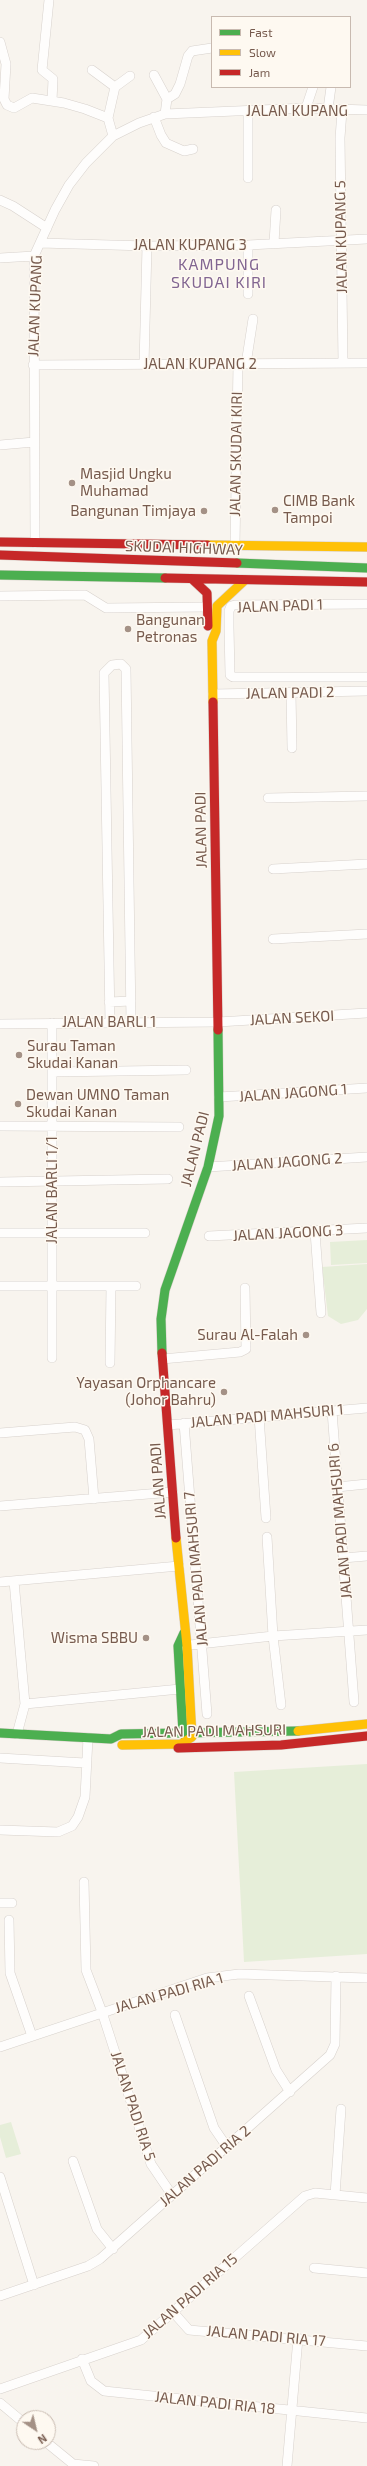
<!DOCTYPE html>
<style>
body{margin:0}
#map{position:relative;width:367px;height:2466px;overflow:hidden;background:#f8f4ee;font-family:"Exo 2",sans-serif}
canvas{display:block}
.legend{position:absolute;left:211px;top:16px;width:140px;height:72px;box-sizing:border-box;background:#fef9f1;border:1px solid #c8bab0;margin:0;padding:5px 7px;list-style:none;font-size:12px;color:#775b4e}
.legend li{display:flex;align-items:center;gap:8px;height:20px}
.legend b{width:20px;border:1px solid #c8bab0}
.north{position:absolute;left:16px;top:2410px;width:40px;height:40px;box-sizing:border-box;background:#fef9f1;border:1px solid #c8bab0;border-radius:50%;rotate:145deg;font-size:11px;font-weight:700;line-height:16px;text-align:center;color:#775b4e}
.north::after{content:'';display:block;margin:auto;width:14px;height:18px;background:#a49186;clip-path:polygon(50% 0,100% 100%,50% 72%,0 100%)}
</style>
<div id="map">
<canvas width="367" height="2466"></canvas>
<ul class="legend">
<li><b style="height:5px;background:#4caf50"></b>Fast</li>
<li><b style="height:5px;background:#ffc107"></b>Slow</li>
<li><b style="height:5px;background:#c62828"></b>Jam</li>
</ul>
<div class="north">N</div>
</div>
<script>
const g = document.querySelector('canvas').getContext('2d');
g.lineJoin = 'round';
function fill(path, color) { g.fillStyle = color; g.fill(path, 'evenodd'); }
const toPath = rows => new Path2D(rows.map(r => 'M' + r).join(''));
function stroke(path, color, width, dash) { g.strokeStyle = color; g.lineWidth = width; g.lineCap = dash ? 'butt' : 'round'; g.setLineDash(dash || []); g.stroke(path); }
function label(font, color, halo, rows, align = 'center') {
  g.font = font + ' "Exo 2",sans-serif'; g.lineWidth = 3; g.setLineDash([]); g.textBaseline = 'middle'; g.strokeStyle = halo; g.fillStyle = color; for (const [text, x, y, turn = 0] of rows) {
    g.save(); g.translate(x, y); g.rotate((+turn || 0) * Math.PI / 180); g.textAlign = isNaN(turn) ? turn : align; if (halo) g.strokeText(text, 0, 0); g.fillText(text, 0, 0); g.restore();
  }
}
fill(toPath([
 [367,1240,367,1263,331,1265,330,1242],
 [367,1264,367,1309,358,1320,341,1324,328,1316,322,1267],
 [367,1764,367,1954,244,1962,234,1772],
 [11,2122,21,2154,6,2158,0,2137,0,2125]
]), '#e6eed9');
const street = toPath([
 [49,0,42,70,53,79,52,101],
 [0,42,6,64,4,99,7,105,14,108,32,98,64,103,85,109,108,118,113,136],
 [92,70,115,87],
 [154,75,167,99,165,114],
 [167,99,175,94,180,84,188,56,192,51,212,48],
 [306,108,313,87],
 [328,109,331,87],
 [248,111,248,178],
 [342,111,340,138,343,363],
 [154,117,161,135,166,143,184,151,193,149],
 [108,118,115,87,130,76],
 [0,200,13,206,47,228],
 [40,243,147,246,248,245,367,239],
 [274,243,276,210],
 [248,245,248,294],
 [0,258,34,256],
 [246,364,253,319],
 [33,365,367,363],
 [144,365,147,246],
 [0,445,34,442],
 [35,543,34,256,55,210,69,185,86,163,113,136,139,123,165,114,306,108,367,110],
 [235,545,238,364],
 [0,596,85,595,106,608,208,607],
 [367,604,235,605,231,606,229,611,229,627,230,675,233,677,367,677],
 [291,693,292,748],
 [213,694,367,691],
 [268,798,367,796],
 [273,869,367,864],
 [273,939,367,934],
 [109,1002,131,1001],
 [110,1022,104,673,112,665,121,664,126,669,131,1022],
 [0,1024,218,1022,367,1013],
 [52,1072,186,1070],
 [219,1097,367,1088],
 [0,1126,179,1127],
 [208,1167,367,1157],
 [0,1182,168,1179],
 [315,1232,321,1313],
 [0,1233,145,1233],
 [209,1236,367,1228],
 [0,1286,136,1286],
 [52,1358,52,1023],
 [162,1359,240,1352,246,1349,245,1288],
 [110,1363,111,1286],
 [332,1411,354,1702],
 [259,1416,266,1518],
 [184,1423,207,1714],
 [168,1425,367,1408],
 [0,1433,75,1427,85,1430,89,1439,94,1499],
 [337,1487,367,1484],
 [0,1506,173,1492],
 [267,1537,273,1636,281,1705],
 [343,1558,367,1556],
 [14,1581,25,1704,17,1734],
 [0,1582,179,1566],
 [181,1646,273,1636,367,1630],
 [25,1704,180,1689],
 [0,1758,85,1763],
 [0,1830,58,1832,72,1826,78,1817,85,1797,88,1738],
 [84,1882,86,1970,102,2012,151,2164,172,2195],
 [0,1903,12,1903],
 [9,1920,10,1973,32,2036],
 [249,1996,276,2070,290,2092],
 [175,2015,214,2128,227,2147],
 [0,2047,207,1978,239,1974,367,1978],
 [73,2161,97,2229,113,2249],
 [0,2177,34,2285],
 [335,2195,341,2109],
 [314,2268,367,2273],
 [0,2296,88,2266,100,2259,330,2055,335,2044,336,1976],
 [173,2312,189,2330,367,2346],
 [82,2359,91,2381,104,2391,367,2418],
 [0,2389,141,2340,305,2196,315,2193,367,2198],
 [0,2403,24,2423],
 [46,2442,73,2464,94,2466],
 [287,2466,298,2338]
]);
const fast = toPath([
 [237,563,367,568],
 [0,575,165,578],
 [162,1353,161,1319,165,1290,208,1167,219,1116,218,1030],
 [184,1633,178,1646,183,1733,187,1739],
 [0,1733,111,1739,121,1734,298,1731]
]);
const slow = toPath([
 [207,545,367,547],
 [213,702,212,641,216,631,217,606,245,580],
 [298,1731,367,1724],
 [122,1745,181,1744,192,1737,187,1646,176,1538]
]);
const jam = toPath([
 [0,542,207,545],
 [0,555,237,563],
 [165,578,367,582],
 [192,579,207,593,208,626],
 [213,702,218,1030],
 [162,1353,176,1538],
 [178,1748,281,1745,367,1736]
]);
stroke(street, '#d7d1cc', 10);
stroke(fast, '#d8d0ca', 10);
stroke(slow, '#d8d0ca', 10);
stroke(jam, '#d8d0ca', 10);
stroke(street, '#fefdfc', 9);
stroke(fast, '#4caf50', 9);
stroke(slow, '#ffc107', 9);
stroke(jam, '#c62828', 9);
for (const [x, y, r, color] of [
 [72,483,4,"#a49186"],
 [275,510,4,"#a49186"],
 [204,511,4,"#a49186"],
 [128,629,4,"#a49186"],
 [19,1055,4,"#a49186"],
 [18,1104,4,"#a49186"],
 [306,1335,4,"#a49186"],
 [224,1392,4,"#a49186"],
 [146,1638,4,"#a49186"]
]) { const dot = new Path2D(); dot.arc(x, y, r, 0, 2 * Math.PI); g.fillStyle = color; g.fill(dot); stroke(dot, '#fef9f1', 1.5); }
label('15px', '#775b4e', '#fef9f1', [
 ["JALAN KUPANG",297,111],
 ["JALAN KUPANG 5",341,237,-91],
 ["JALAN KUPANG 3",190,245],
 ["JALAN KUPANG",35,306,-88],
 ["JALAN KUPANG 2",200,364],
 ["JALAN SKUDAI KIRI",236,454,-89],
 ["SKUDAI HIGHWAY",184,548,2],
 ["JALAN PADI 1",280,606,-2],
 ["JALAN PADI 2",290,693,-1],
 ["JALAN PADI",201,830,-91],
 ["JALAN SEKOI",292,1018,-3],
 ["JALAN BARLI 1",109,1022],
 ["JALAN JAGONG 1",293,1093,-4],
 ["JALAN PADI",195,1149,-76],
 ["JALAN JAGONG 2",287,1162,-4],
 ["JALAN BARLI 1/1",52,1190,-90],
 ["JALAN JAGONG 3",288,1233,-3],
 ["JALAN PADI MAHSURI 1",267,1416,-5],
 ["JALAN PADI",158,1481,-94],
 ["JALAN PADI MAHSURI 6",340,1521,-95],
 ["JALAN PADI MAHSURI 7",196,1569,-95],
 ["JALAN PADI MAHSURI",214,1731,-1],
 ["JALAN PADI RIA 1",169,1993,-16],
 ["JALAN PADI RIA 5",133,2106,72],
 ["JALAN PADI RIA 2",205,2166,-41],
 ["JALAN PADI RIA 15",190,2296,-41],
 ["JALAN PADI RIA 17",266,2336,5],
 ["JALAN PADI RIA 18",215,2403,6]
]);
label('15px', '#775b4e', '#fef9f1', [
 ["Masjid Ungku",80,474],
 ["Muhamad",80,491],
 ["CIMB Bank",283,501],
 ["Tampoi",283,518],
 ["Bangunan Timjaya",196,511,"right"],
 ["Bangunan",136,620],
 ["Petronas",136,637],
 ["Surau Taman",27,1046],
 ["Skudai Kanan",27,1063],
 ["Dewan UMNO Taman",26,1095],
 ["Skudai Kanan",26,1112],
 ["Surau Al-Falah",298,1335,"right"],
 ["Yayasan Orphancare",216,1383,"right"],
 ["(Johor Bahru)",216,1400,"right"],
 ["Wisma SBBU",138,1638,"right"]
], 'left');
g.letterSpacing = '1px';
label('16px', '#826692', '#fef9f1', [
 ["KAMPUNG",219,265],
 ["SKUDAI KIRI",219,283]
]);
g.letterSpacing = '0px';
</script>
